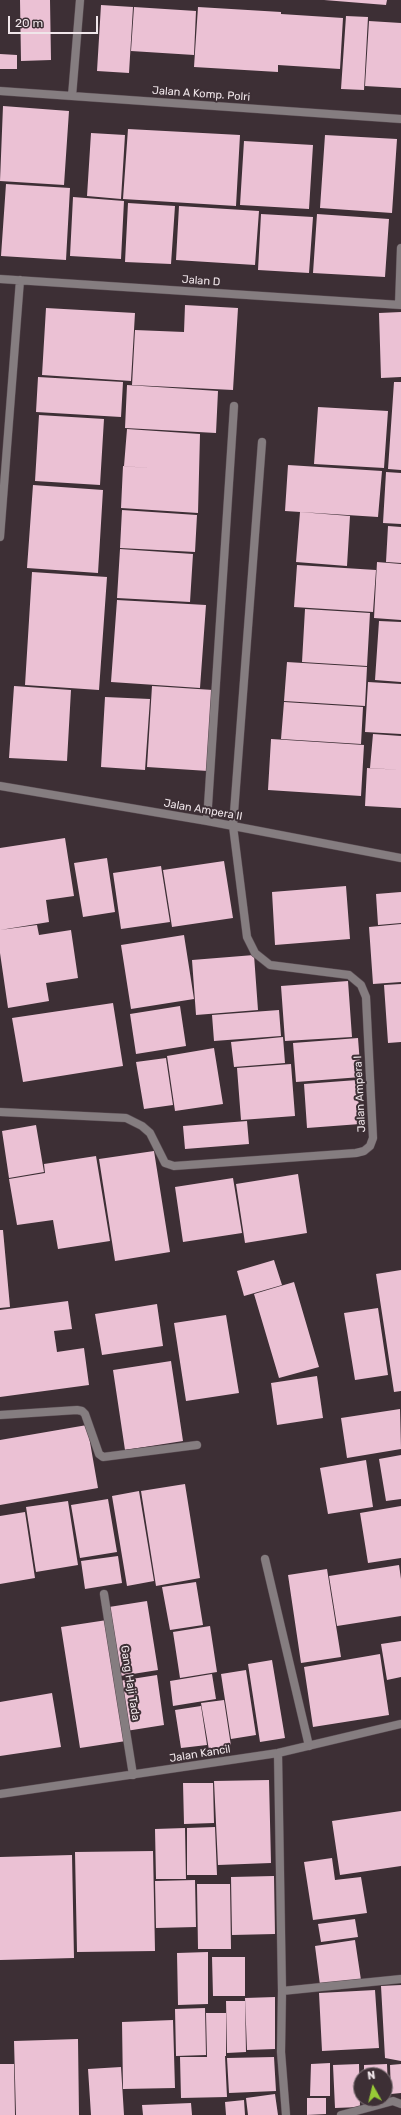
<!DOCTYPE html>
<style>
body{margin:0}
#map{position:relative;width:401px;height:2115px;overflow:hidden;background:#3d2f35;font-family:Rubik,sans-serif}
canvas{display:block}
.north{position:absolute;left:353px;top:2067px;width:40px;height:40px;box-sizing:border-box;background:#3d2f35;border:1px solid #85787d;border-radius:50%;rotate:352deg;font-size:11px;font-weight:700;line-height:16px;text-align:center;color:#f0e6ea}
.north::after{content:'';display:block;margin:auto;width:14px;height:18px;background:#98cb36;clip-path:polygon(50% 0,100% 100%,50% 72%,0 100%)}
.scale{position:absolute;left:8px;top:16px;width:90px;height:18px;box-sizing:border-box;border:2px solid #f0e6ea;border-top:0;padding-left:5px;font-size:12px;line-height:14px;white-space:nowrap;color:#f0e6ea;-webkit-text-stroke:3px #3d2f35;paint-order:stroke}
</style>
<div id="map">
<canvas width="401" height="2115"></canvas>
<div class="north">N</div>
<div class="scale">20 m</div>
</div>
<script>
const g = document.querySelector('canvas').getContext('2d');
g.lineJoin = 'round';
function fill(path, color) { g.fillStyle = color; g.fill(path, 'evenodd'); }
const toPath = rows => new Path2D(rows.map(r => 'M' + r).join(''));
function stroke(path, color, width, dash) { g.strokeStyle = color; g.lineWidth = width; g.lineCap = dash ? 'butt' : 'round'; g.setLineDash(dash || []); g.stroke(path); }
function label(font, color, halo, rows, align = 'center') {
  g.font = font + ' Rubik,sans-serif'; g.lineWidth = 4; g.setLineDash([]); g.textBaseline = 'middle'; g.strokeStyle = halo; g.fillStyle = color; for (const [text, x, y, turn = 0] of rows) {
    g.save(); g.translate(x, y); g.rotate((+turn || 0) * Math.PI / 180); g.textAlign = isNaN(turn) ? turn : align; if (halo) g.strokeText(text, 0, 0); g.fillText(text, 0, 0); g.restore();
  }
}
fill(toPath([
 [20,0,50,0,51,60,21,61],
 [324,0,387,0,386,5],
 [101,5,133,7,129,73,97,71],
 [134,7,196,11,194,55,131,51],
 [198,7,281,12,281,14,343,18,340,69,278,65,278,72,194,67],
 [346,16,368,17,364,90,341,89],
 [369,21,401,23,401,88,365,86],
 [0,54,17,55,17,69,0,69],
 [3,106,69,111,64,185,0,181],
 [128,129,240,135,236,206,123,199],
 [91,133,125,135,121,199,87,196],
 [325,135,397,139,392,213,320,208],
 [244,141,313,145,309,209,240,205],
 [6,184,70,188,66,260,1,256],
 [73,197,124,201,121,259,70,256],
 [128,203,175,206,171,264,125,262],
 [179,206,259,211,255,265,176,260],
 [261,214,313,217,309,273,258,270],
 [317,214,389,219,385,277,313,273],
 [185,305,238,308,233,390,132,385,135,330,184,332],
 [46,308,135,313,131,381,42,375],
 [401,312,401,377,381,378,379,313],
 [38,377,123,382,121,417,36,412],
 [394,382,401,382,401,470,388,469],
 [127,385,218,391,216,433,125,428],
 [318,407,388,411,384,468,314,464],
 [39,415,104,419,100,485,35,481],
 [127,429,200,434,198,513,121,508,123,466,159,469,124,466],
 [288,465,382,471,378,517,285,511],
 [386,472,401,473,401,524,383,523],
 [33,485,103,490,98,573,27,568],
 [122,510,197,515,195,552,120,548],
 [300,512,350,516,347,566,296,562],
 [388,526,401,527,401,563,386,562],
 [120,549,193,554,190,602,117,598],
 [377,562,401,564,401,620,374,618],
 [297,565,376,570,373,612,294,607],
 [32,572,107,577,99,690,25,685],
 [117,600,206,605,200,688,111,682],
 [305,609,370,613,367,666,302,662],
 [379,621,401,622,401,682,375,680],
 [287,662,367,667,365,706,284,701],
 [368,682,401,684,401,734,365,732],
 [14,686,71,690,67,761,9,758],
 [152,686,213,690,208,771,147,767],
 [105,697,150,699,145,770,101,767],
 [284,702,363,707,361,744,281,739],
 [373,734,401,736,401,770,370,768],
 [271,739,364,745,361,796,268,790],
 [367,768,401,770,401,808,365,806],
 [65,838,74,896,46,900,49,922,0,930,0,848],
 [107,858,115,912,83,917,74,863],
 [224,861,233,918,172,927,163,870],
 [161,866,170,922,121,929,113,873],
 [346,886,350,939,275,945,272,892],
 [401,892,401,923,378,925,376,894],
 [401,924,401,982,373,984,369,927],
 [37,925,39,935,71,930,78,978,46,983,49,1001,8,1008,0,953,0,930],
 [184,935,194,999,131,1009,121,945],
 [254,955,258,1010,196,1015,192,960],
 [348,981,352,1037,285,1041,281,986],
 [401,984,401,1042,388,1043,384,985],
 [113,1003,123,1066,23,1082,12,1018],
 [180,1006,186,1046,136,1054,130,1014],
 [279,1010,281,1036,214,1041,212,1015],
 [283,1037,285,1063,234,1067,231,1042],
 [358,1038,361,1077,296,1082,293,1043],
 [214,1048,223,1104,175,1111,167,1056],
 [166,1058,173,1105,144,1109,136,1062],
 [291,1064,295,1116,241,1120,237,1068],
 [357,1080,360,1124,307,1128,304,1084],
 [247,1121,249,1144,185,1149,183,1126],
 [36,1125,44,1172,9,1178,2,1131],
 [154,1151,170,1252,115,1261,99,1159],
 [96,1156,110,1241,58,1249,53,1220,17,1225,9,1179,45,1173,44,1164],
 [298,1174,307,1233,245,1243,236,1184],
 [233,1178,242,1233,183,1242,175,1187],
 [0,1230,3,1230,10,1307,0,1308],
 [274,1260,282,1285,244,1296,237,1271],
 [401,1270,401,1391,394,1392,376,1274],
 [294,1282,319,1367,279,1378,254,1294],
 [68,1301,72,1329,54,1331,57,1352,84,1348,89,1385,0,1397,0,1310],
 [157,1304,163,1346,102,1355,95,1314],
 [378,1308,388,1375,355,1380,344,1313],
 [226,1315,239,1393,186,1401,174,1323],
 [171,1361,183,1441,125,1450,113,1370],
 [317,1376,323,1418,277,1425,271,1383],
 [400,1409,401,1449,347,1458,341,1418],
 [87,1425,98,1488,0,1505,0,1440],
 [401,1455,401,1499,386,1501,379,1459],
 [366,1460,373,1507,328,1514,320,1468],
 [185,1484,200,1578,156,1586,141,1491],
 [139,1491,154,1581,127,1586,112,1496],
 [108,1499,117,1552,80,1558,71,1505],
 [68,1501,78,1565,36,1572,26,1507],
 [401,1506,401,1558,368,1563,360,1513],
 [25,1512,35,1578,0,1584,0,1516],
 [118,1556,122,1583,85,1589,81,1561],
 [399,1565,401,1579,401,1616,337,1626,329,1576],
 [327,1569,341,1657,301,1663,288,1575],
 [196,1582,203,1625,170,1630,162,1587],
 [147,1601,158,1670,120,1676,109,1607],
 [107,1620,126,1741,80,1748,61,1627],
 [210,1626,217,1672,180,1678,173,1632],
 [401,1641,401,1677,387,1680,381,1644],
 [380,1654,389,1715,313,1727,304,1667],
 [272,1660,285,1738,260,1742,248,1664],
 [246,1670,256,1735,231,1739,221,1674],
 [212,1674,216,1699,173,1706,170,1681],
 [157,1675,164,1725,126,1731,119,1681],
 [52,1693,61,1747,0,1756,0,1702],
 [224,1700,231,1746,209,1750,201,1703],
 [201,1706,207,1745,181,1748,175,1710],
 [269,1780,271,1863,218,1865,214,1781],
 [183,1783,213,1783,214,1823,184,1824],
 [401,1811,401,1866,340,1875,332,1821],
 [215,1827,217,1875,187,1875,187,1828],
 [185,1828,186,1879,156,1879,155,1829],
 [153,1851,155,1951,77,1952,75,1852],
 [72,1855,74,1958,0,1960,0,1857],
 [332,1858,335,1880,361,1877,367,1913,313,1920,304,1862],
 [274,1876,275,1934,232,1935,231,1877],
 [195,1880,196,1927,156,1928,155,1881],
 [197,1884,230,1884,231,1949,198,1949],
 [355,1919,358,1937,321,1942,318,1924],
 [355,1940,361,1980,320,1985,315,1946],
 [208,1952,208,2004,178,2005,177,1953],
 [212,1957,245,1957,245,1996,213,1996],
 [401,1985,401,2061,385,2058,381,1986],
 [375,1990,379,2048,322,2051,319,1993],
 [275,1997,275,2049,247,2050,245,1998],
 [226,2001,245,2001,246,2052,227,2053],
 [205,2008,206,2055,176,2056,175,2009],
 [206,2013,226,2013,226,2056,221,2056,225,2056,227,2097,181,2098,180,2057,207,2057],
 [173,2020,175,2088,123,2089,122,2022],
 [78,2039,79,2115,16,2115,14,2041],
 [274,2057,276,2091,229,2093,227,2058],
 [330,2063,330,2096,310,2096,311,2064],
 [0,2064,14,2064,15,2115,0,2115],
 [359,2064,360,2107,335,2108,333,2065],
 [387,2064,388,2089,385,2089,385,2075,364,2075,364,2065],
 [401,2064,401,2093,391,2094,390,2065],
 [121,2067,124,2115,91,2115,88,2069],
 [275,2094,278,2115,248,2115,246,2098],
 [307,2098,326,2098,326,2114,307,2115],
 [244,2100,245,2115,226,2115,225,2102],
 [191,2103,192,2115,143,2115,142,2105]
]), '#ebc1d4');
const service = toPath([
 [265,1559,309,1746]
]);
const minor = toPath([
 [0,91,401,119],
 [72,96,80,0],
 [0,279,401,305],
 [399,305,401,248],
 [0,537,20,280],
 [0,786,207,821,401,858],
 [207,821,234,406],
 [0,1112,126,1118,142,1126,150,1133,165,1163,174,1166,356,1153,364,1151,370,1146,373,1138,366,997,361,985,349,975,270,965,255,953,247,937,233,826,262,442],
 [0,1415,77,1410,82,1411,85,1414,99,1454,103,1457,197,1445],
 [104,1594,133,1775],
 [278,1753,282,1991,281,2052,286,2115],
 [0,1794,278,1753,401,1724],
 [282,1991,401,1979],
 [341,2115,393,2101,401,2104]
]);
stroke(service, '#5a4c52', 9);
stroke(minor, '#5a4c52', 9);
stroke(service, '#857d80', 8);
stroke(minor, '#857d80', 8);
label('11px', '#f0e6ea', '#3d2f35', [
 ["Jalan A Komp. Polri",201,94,4],
 ["Jalan D",201,281,4],
 ["Jalan Ampera II",203,810,10],
 ["Jalan Ampera I",360,1094,-93],
 ["Gang Haji Tada",130,1683,81],
 ["Jalan Kancil",200,1754,-9]
]);
</script>
